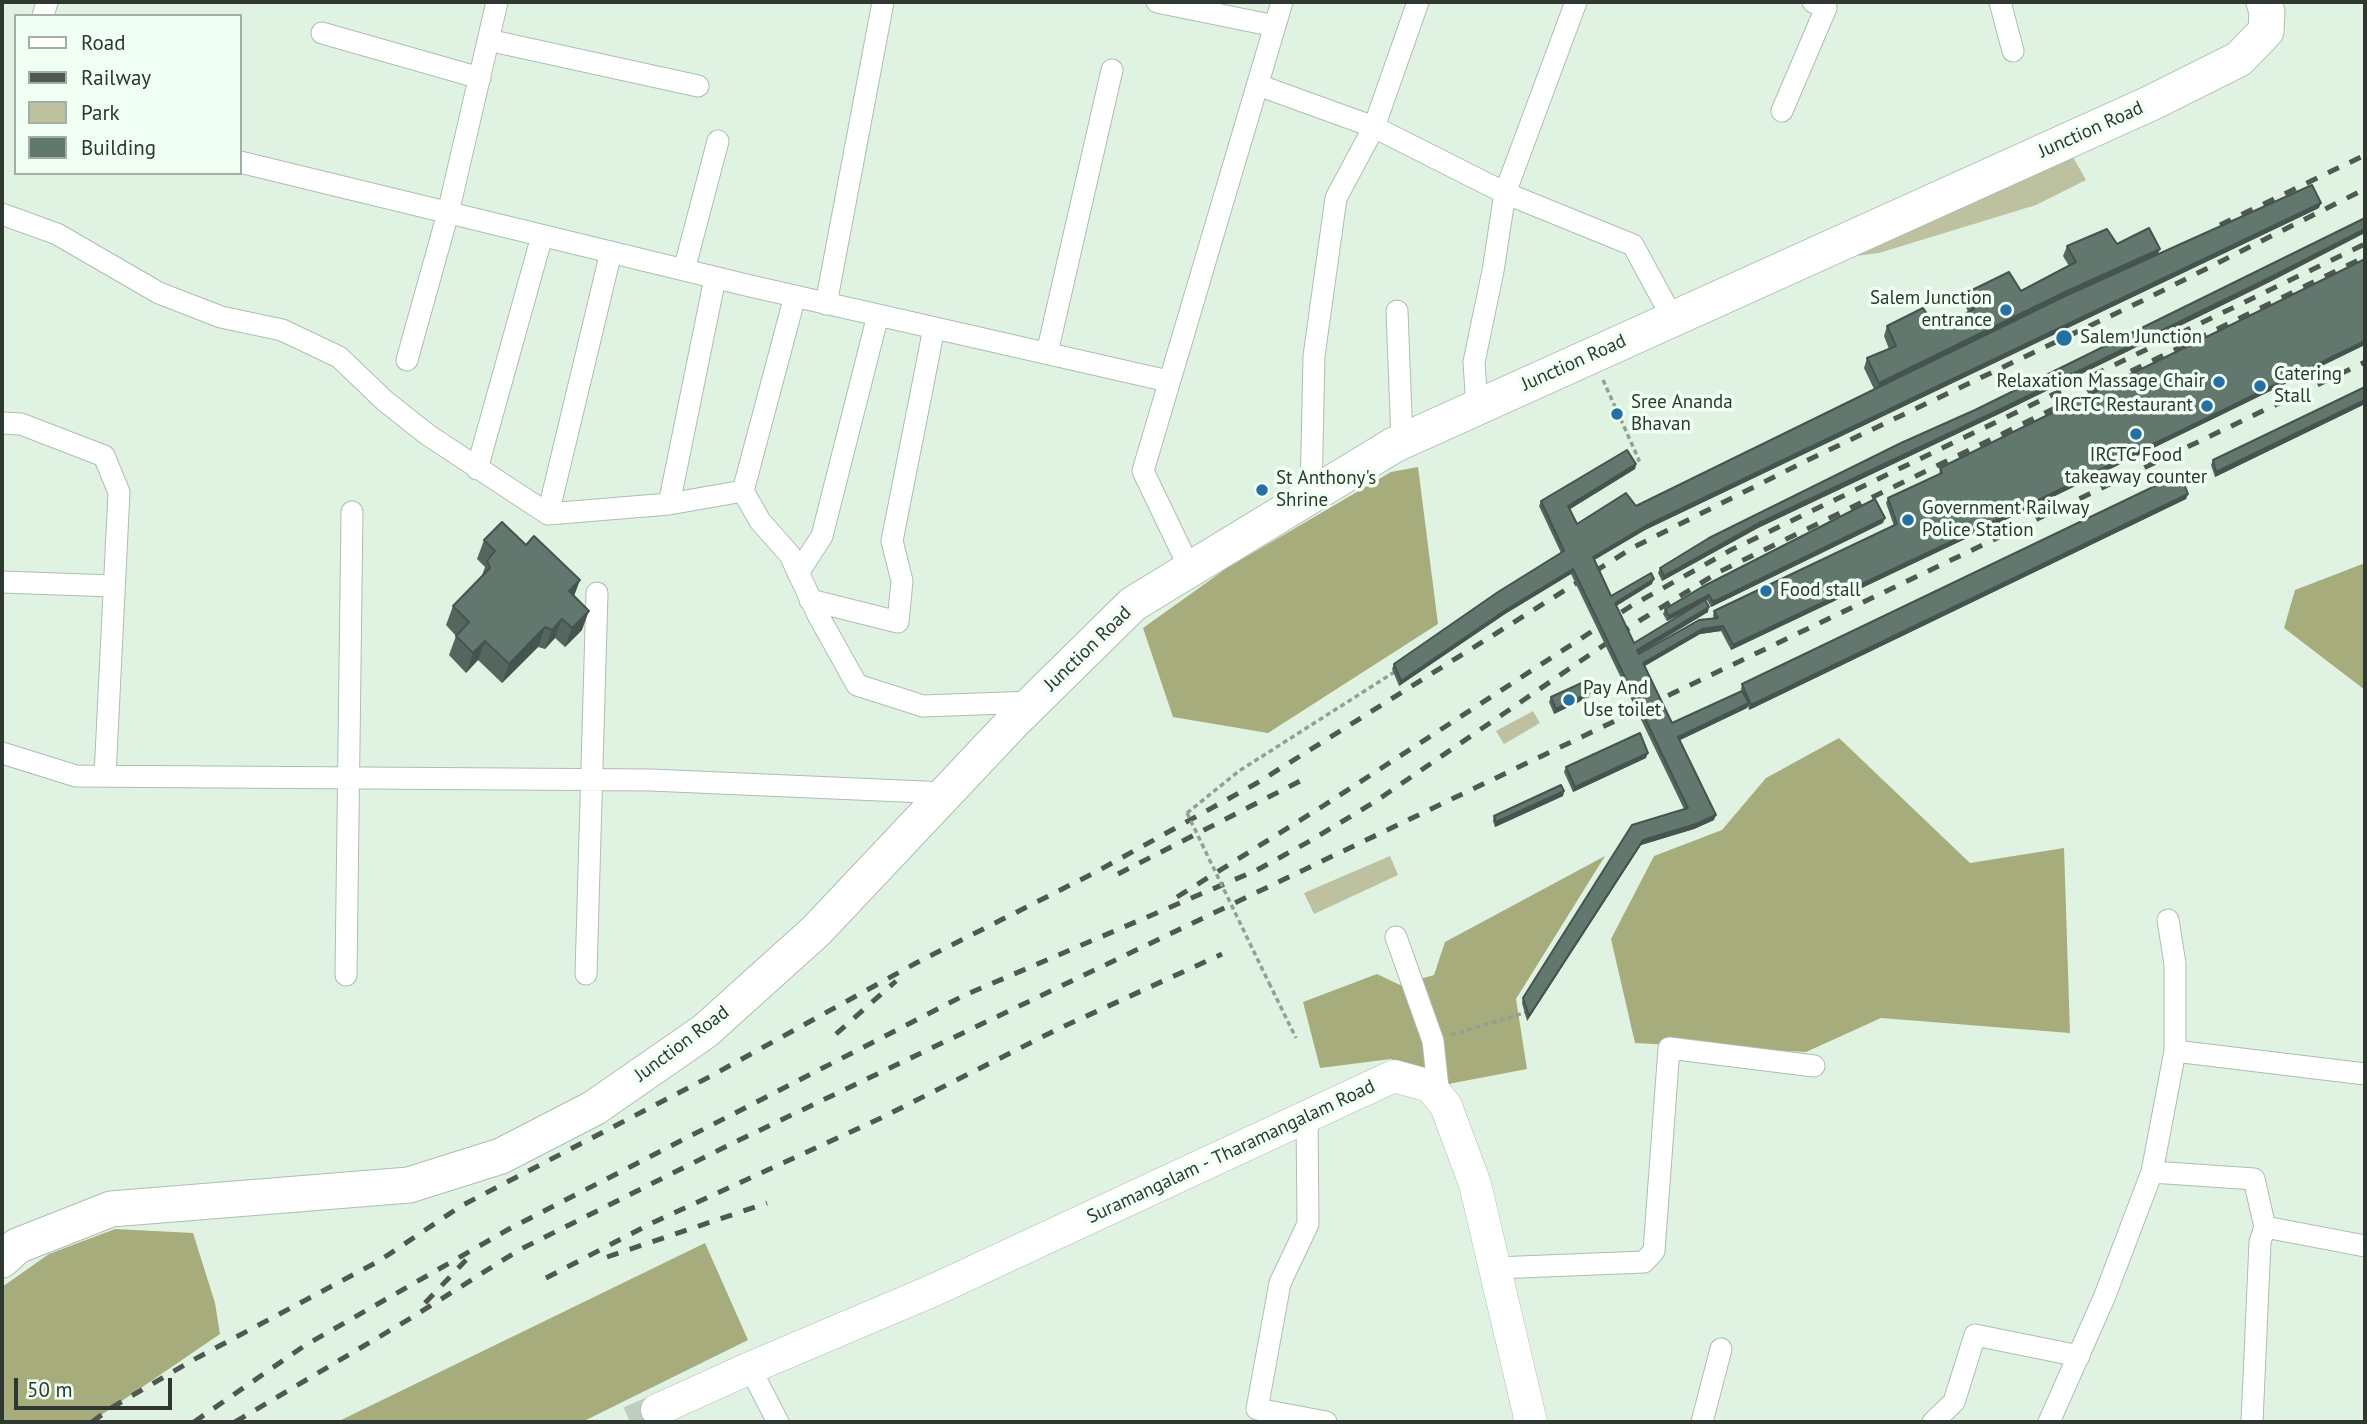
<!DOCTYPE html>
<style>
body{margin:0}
#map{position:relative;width:2367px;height:1424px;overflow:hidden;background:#e0f3e3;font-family:"PT Sans",sans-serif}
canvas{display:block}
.frame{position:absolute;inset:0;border:4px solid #2f3731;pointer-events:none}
.legend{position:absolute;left:14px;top:14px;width:228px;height:161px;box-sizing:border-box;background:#f0fff3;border:2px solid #a3afa5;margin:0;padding:9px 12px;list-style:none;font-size:21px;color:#2f3731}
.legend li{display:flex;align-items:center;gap:14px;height:35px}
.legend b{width:35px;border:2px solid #a3afa5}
.scale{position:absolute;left:14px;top:1378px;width:158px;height:32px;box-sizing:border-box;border:4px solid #2f3731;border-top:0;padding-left:9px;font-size:21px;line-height:24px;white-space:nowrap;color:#2f3731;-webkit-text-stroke:5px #f0fff3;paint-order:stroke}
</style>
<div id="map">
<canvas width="2367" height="1424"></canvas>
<div class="frame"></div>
<ul class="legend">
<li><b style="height:9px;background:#fff"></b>Road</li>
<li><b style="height:9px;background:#4f5951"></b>Railway</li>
<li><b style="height:19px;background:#bdc19f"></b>Park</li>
<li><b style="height:19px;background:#62786f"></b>Building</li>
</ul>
<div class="scale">50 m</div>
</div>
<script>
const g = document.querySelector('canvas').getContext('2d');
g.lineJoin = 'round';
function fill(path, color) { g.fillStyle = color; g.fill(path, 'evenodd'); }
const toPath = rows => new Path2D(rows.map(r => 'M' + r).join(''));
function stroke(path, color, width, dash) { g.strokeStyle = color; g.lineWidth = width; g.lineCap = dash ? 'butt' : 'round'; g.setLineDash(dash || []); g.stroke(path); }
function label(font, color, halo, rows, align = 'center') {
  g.font = font + ' "PT Sans",sans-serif'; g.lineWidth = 7; g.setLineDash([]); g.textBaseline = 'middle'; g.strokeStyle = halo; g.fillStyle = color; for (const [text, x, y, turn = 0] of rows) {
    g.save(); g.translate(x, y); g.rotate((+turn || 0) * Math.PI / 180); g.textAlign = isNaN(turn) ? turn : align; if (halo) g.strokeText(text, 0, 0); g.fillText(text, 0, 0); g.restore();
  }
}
fill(toPath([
 [2069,150,2086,180,2036,205,1879,253,1839,258],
 [1533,711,1540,723,1504,744,1496,731],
 [1390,856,1398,875,1314,914,1304,893]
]), '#bdc19f');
fill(toPath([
 [1418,467,1438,624,1268,733,1173,717,1143,628,1227,568,1391,472],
 [2365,563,2365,690,2284,628,2295,590],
 [1839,738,1970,863,2064,848,2070,1033,1881,1018,1806,1052,1635,1043,1611,939,1654,856,1722,830,1766,778],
 [1605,856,1516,999,1527,1069,1443,1085,1391,1059,1320,1068,1303,1002,1377,974,1400,985,1434,975,1445,942],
 [115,1229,193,1233,215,1303,220,1334,91,1422,2,1422,2,1287,49,1254],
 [705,1243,748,1340,582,1422,337,1422]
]), '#a6ac7b');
stroke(toPath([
 [630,1422,657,1410]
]), '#bdcdbf', 32, [32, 16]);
const street = toPath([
 [1157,2,1275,26],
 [2000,2,2013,51],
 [43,16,47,2],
 [322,33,480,78],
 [488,40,698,86],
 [1258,85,1374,127,1505,193,1633,245,1673,319],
 [1782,111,1826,8,1813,2],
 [240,162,746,285,1168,381],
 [2,214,57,234,159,293,221,317,282,330,339,357,385,401,428,435,548,514,669,504,743,491,760,521,790,555,818,615,857,685,923,706,1033,702],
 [684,270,718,141],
 [826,304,883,2],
 [1397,311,1402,441],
 [1047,353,1112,70],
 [407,360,448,213,497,2],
 [1477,407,1474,362,1493,271,1505,193,1576,2],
 [2,423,21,424,104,456,119,492,105,776],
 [477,469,542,236],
 [743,491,795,296],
 [1311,496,1314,356,1336,198,1374,127,1418,2],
 [669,504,715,278],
 [548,514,611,252],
 [1190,569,1143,471,1282,2],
 [798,573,822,536,878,315],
 [2,582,114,586],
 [810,600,898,622,902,581,892,541,934,328],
 [2,753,76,776,651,780,947,793],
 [2168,920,2175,964,2175,1051,2152,1172,2254,1179,2265,1227,2260,1242,2252,1422],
 [1396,937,1433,1041,1439,1097],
 [586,974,597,593],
 [346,975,352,512],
 [2175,1051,2365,1074],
 [1307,1116,1308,1224,1280,1283,1257,1409,1326,1422],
 [2265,1227,2365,1246],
 [1495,1268,1644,1262,1654,1251,1669,1048,1814,1066],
 [750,1368,778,1422],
 [1702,1422,1721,1349],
 [1933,1422,1954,1402,1975,1335,2079,1356],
 [2049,1422,2104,1298,2152,1172]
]);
const secondary = toPath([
 [657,1410,750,1368,934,1290,1394,1076,1430,1086,1446,1106,1475,1184,1531,1422]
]);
const primary = toPath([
 [2,1260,17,1246,111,1209,409,1185,501,1156,594,1108,705,1031,816,931,1014,721,1133,604,1394,445,2151,103,2239,59,2266,31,2267,12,2264,2]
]);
stroke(street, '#acbeb0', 23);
stroke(secondary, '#acbeb0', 33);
stroke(primary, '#acbeb0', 37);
stroke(toPath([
 [1603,380,1639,460,1633,463],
 [1187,813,1239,771,1396,671],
 [1269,983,1296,1038],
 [1451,1035,1527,1012]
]), '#92a094', 3.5, [5, 3.5]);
stroke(street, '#fff', 21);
stroke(secondary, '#fff', 32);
stroke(primary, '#fff', 35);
stroke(toPath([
 [2220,225,2365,155],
 [1118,874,1304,779],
 [1177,897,1323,806,1631,606,1731,550,2365,244],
 [836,1034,896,981],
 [607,1257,767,1203],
 [546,1278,652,1223,881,1118,1056,1030,1222,954],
 [425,1303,466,1260],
 [92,1422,111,1408,193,1360,379,1261,461,1206,711,1076,916,963,1094,873,1257,783,1634,547,1808,460,2146,299,2365,189],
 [194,1422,304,1346,509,1229,965,995,1257,870,1310,841,1376,801,1639,621,1719,572,2365,257],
 [235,1422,411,1318,519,1250,731,1144,2365,362]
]), '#4f5951', 5, [12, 12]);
stroke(toPath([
 [1187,813,1269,983]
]), '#92a094', 3.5, [5, 3.5]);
fill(toPath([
 [2319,208,1645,530,1594,560,1611,596,1652,584,1616,606,1634,643,1693,608,1667,621,1663,614,1665,609,1883,523,1711,607,1707,600,1705,601,1708,612,1639,654,1714,619,1713,616,1714,611,1894,526,1886,503,1888,498,1939,475,1940,468,2333,360,2022,512,1731,650,1721,631,1700,634,1645,666,1672,723,1742,691,1741,689,1742,684,2188,494,2186,499,1749,710,1748,706,1747,708,1680,740,1714,820,1694,829,1641,845,1527,1021,1522,1003,1523,998,1632,825,1684,809,1571,574,1505,614,1399,686,1392,669,1394,664,1561,553,1539,506,1541,501,1636,464,1635,469,1570,509,1577,524,1636,506,1874,389,1864,368,1867,358,1889,349,1884,336,1887,326,1937,329,1968,312,1964,301,1968,292,2021,291,2069,266,2063,256,2067,246,2117,244,2158,254],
 [2270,282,2001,413,1758,528,1662,581,1658,573,1660,568],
 [2365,387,2365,404,2215,477,2211,465,2213,460],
 [484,540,574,596,582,630,565,647,555,638,545,649,538,647,502,683,478,660,466,673,449,655,456,636,446,625,453,606,481,578,485,567,477,559],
 [1551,697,1589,697,1554,714,1549,702],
 [1646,758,1573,792,1564,772,1566,767],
 [1564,791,1563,796,1495,827,1493,821,1494,816]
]), '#54675f');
fill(toPath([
 [2321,203,2319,208,1645,530,1591,562,1593,557,1647,525],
 [2365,229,2365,233,2270,282,2001,413,1758,528,1662,581,1664,576,1759,523],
 [2160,249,2156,259,1876,393,1879,383,2065,292],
 [2365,341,2365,345,2022,512,1731,650,1733,645],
 [2365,400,2365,404,2215,477,2216,472],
 [1636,464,1635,469,1567,511,1568,506],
 [2188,494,2186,499,1749,710,1751,705],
 [1885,518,1883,523,1711,607,1713,602],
 [1573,569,1571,574,1505,614,1399,686,1401,681,1507,609],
 [1654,579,1652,584,1613,608,1615,603],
 [580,580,573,599,569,591],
 [1709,595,1707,600,1667,621,1669,616],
 [1709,607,1708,612,1635,655,1637,650],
 [589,611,582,630,565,647,572,628],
 [562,619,555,638,545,649,552,630],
 [1723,626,1721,631,1700,634,1641,668,1643,663,1702,629],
 [545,627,538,647,502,683,509,664],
 [485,641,478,660,466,673,473,653],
 [1591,692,1589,697,1554,714,1556,709],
 [1749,703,1747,708,1676,742,1678,737],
 [1648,753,1646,758,1573,792,1575,787],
 [1564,791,1563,796,1495,827,1496,822],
 [1716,815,1714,820,1694,829,1641,845,1527,1021,1529,1016,1643,840]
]), '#45544e');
const building = toPath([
 [2312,185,2321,203,1647,525,1593,557,1611,596,1651,573,1654,579,1615,603,1634,643,1705,600,1709,607,1637,650,1639,654,1699,620,1718,618,1714,611,1897,524,1888,498,1942,473,1940,468,2365,259,2365,341,2024,507,1733,645,1723,626,1702,629,1643,663,1672,723,1742,691,1749,703,1678,737,1716,815,1696,824,1643,840,1529,1016,1523,998,1632,825,1688,808,1573,569,1507,609,1401,681,1394,664,1498,592,1564,551,1541,501,1627,450,1636,464,1568,506,1577,524,1626,493,1636,506,2063,297,2312,185],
 [2365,218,2365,229,2271,277,2003,408,1759,523,1664,576,1660,568,1709,538,1901,443,1975,410,2365,218],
 [2149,228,2160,249,2065,292,1879,383,1867,358,1896,346,1887,326,1923,308,1937,329,1974,309,1968,292,2009,272,2021,291,2076,262,2067,246,2107,229,2117,244,2149,228],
 [2365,387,2365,400,2216,472,2213,460,2365,387],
 [2180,474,2188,494,1751,705,1742,684,2180,474],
 [1875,499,1885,518,1713,602,1709,595,1669,616,1665,609,1702,587,1875,499],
 [502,522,526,545,534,536,580,580,569,591,589,611,572,628,562,619,552,630,545,627,509,664,485,641,473,653,456,636,469,622,453,606,490,568,487,561,495,551,484,540,502,522],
 [1586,681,1591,692,1556,709,1551,697,1586,681],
 [1640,733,1648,753,1575,787,1566,767,1640,733],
 [1561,785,1564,791,1496,822,1494,816,1561,785]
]);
fill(building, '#62786f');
stroke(building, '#45544e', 2);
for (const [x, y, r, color] of [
 [2006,310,7,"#266fa3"],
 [2064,338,9,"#266fa3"],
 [2219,382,7,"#266fa3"],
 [2260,386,7,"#266fa3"],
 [2207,406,7,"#266fa3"],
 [1617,414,7,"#266fa3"],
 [2136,434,7,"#266fa3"],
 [1262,490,7,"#266fa3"],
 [1908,520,7,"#266fa3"],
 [1766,591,7,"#266fa3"],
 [1569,700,7,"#266fa3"]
]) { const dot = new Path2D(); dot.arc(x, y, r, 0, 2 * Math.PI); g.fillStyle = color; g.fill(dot); stroke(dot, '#f0fff3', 2.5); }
label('19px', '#2f3731', '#f0fff3', [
 ["Junction Road",2091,130,-24],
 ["Junction Road",1574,363,-24],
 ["Junction Road",1088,649,-44],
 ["Junction Road",682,1044,-37],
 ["Suramangalam - Tharamangalam Road",1231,1152,-25]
]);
label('19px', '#2f3731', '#f0fff3', [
 ["Salem Junction",1992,299,"right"],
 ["entrance",1992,321,"right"],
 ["Salem Junction",2080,338],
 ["Catering",2274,375],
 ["Stall",2274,397],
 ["Relaxation Massage Chair",2205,382,"right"],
 ["Sree Ananda",1631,403],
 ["Bhavan",1631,425],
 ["IRCTC Restaurant",2193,406,"right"],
 ["IRCTC Food",2136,456,"center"],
 ["takeaway counter",2136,478,"center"],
 ["St Anthony's",1276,479],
 ["Shrine",1276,501],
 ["Government Railway",1922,509],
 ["Police Station",1922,531],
 ["Food stall",1780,591],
 ["Pay And",1583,689],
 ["Use toilet",1583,711]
], 'left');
</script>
